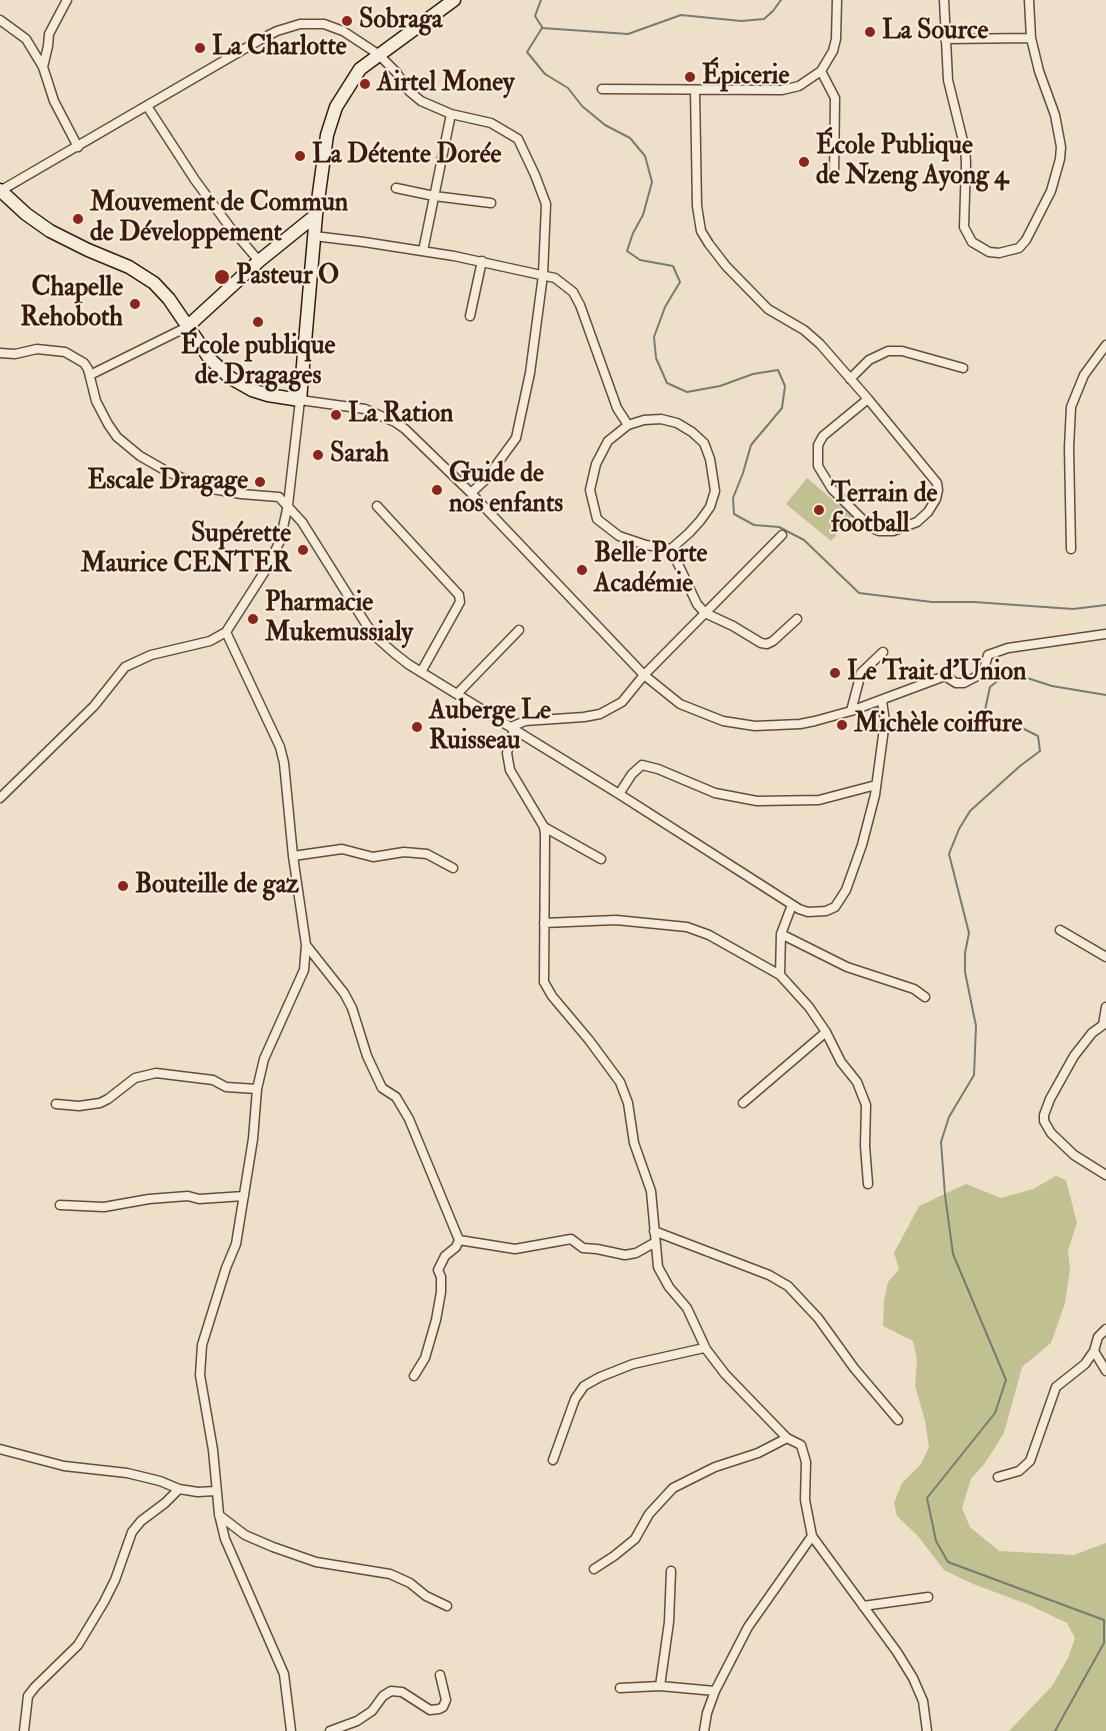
<!DOCTYPE html>
<meta charset="utf-8">
<style>
body{margin:0}
canvas{display:block;background:#eee0c8}
</style>
<canvas width="1106" height="1731"></canvas>
<script>
const g = document.querySelector('canvas').getContext('2d');
g.lineJoin = 'round';
function fill(path, color) { g.fillStyle = color; g.fill(path, 'evenodd'); }
const toPath = rows => new Path2D(rows.map(r => 'M' + r).join(''));
function stroke(path, color, width, dash) { g.strokeStyle = color; g.lineWidth = width; g.lineCap = dash ? 'butt' : 'round'; g.setLineDash(dash || []); g.stroke(path); }
function label(font, color, halo, rows, align = 'center') {
  g.font = font + ' "IM FELL Double Pica",serif'; g.lineWidth = 4.5; g.setLineDash([]); g.textBaseline = 'middle'; g.strokeStyle = halo; g.fillStyle = color; for (const [text, x, y, turn = 0] of rows) {
    g.save(); g.translate(x, y); g.rotate((+turn || 0) * Math.PI / 180); g.textAlign = isNaN(turn) ? turn : align; if (halo) g.strokeText(text, 0, 0); g.fillText(text, 0, 0); g.restore();
  }
}
fill(toPath([
 [807,478,852,516,831,541,786,504],
 [1056,1176,1066,1180,1077,1223,1068,1250,1070,1269,1065,1303,1051,1343,1022,1367,1004,1433,985,1463,971,1479,962,1508,970,1527,999,1551,1074,1555,1106,1543,1106,1731,1009,1731,1052,1686,1068,1658,1075,1638,1067,1623,1027,1604,973,1584,944,1570,917,1535,897,1516,894,1503,902,1483,921,1464,929,1447,925,1421,915,1386,917,1360,913,1341,883,1326,884,1301,888,1282,899,1269,894,1253,919,1206,966,1184,1001,1198,1033,1189]
]), '#c0c090');
stroke(toPath([
 [541,0,535,16,542,27],
 [781,0,773,11,764,19,741,21,681,15,628,34,542,28,527,52,545,74,568,88,582,106,605,125,630,138,645,156,652,182,643,215,633,233,627,251,640,260,673,266,680,282,665,307,654,337,656,358,667,383,687,392,720,386,753,374,778,370,785,386,782,408,751,445,743,473,733,498,734,514,754,525,779,527,804,540,859,593,932,602,974,602,1073,609,1106,605],
 [1055,1731,1104,1643,1104,1620,948,1562,936,1541,927,1498,995,1413,1006,1380,953,1254,945,1195,941,1142,949,1117,974,1075,976,1026,965,972,965,953,969,933,949,854,959,829,970,811,1020,766,1040,751,1038,736,1022,728,999,725,985,710,990,687,1000,679,1024,677,1052,686,1106,695]
]), '#747c74', 2);
const street = toPath([
 [944,0,948,80,965,149,966,162,964,227,972,242,989,252,999,253,1019,248,1026,240,1051,191,1060,159,1061,147,1055,115,1039,71,1031,38,1029,0],
 [0,20,26,39,43,67,54,101,78,147],
 [945,39,1031,38],
 [43,67,48,46,49,34,67,0],
 [821,71,835,98,834,178],
 [602,89,782,90,799,86,821,71,833,51,836,39,837,0],
 [695,90,697,206,701,231,709,244,726,266,768,309,804,330,820,344,868,399,937,483,938,490,936,499,928,512,917,522,893,531,879,531,870,527,832,489,818,466,818,445,823,436,868,399],
 [147,106,195,180,229,226,259,261],
 [396,188,434,196,491,203],
 [0,191,263,38,277,31,300,24,324,24,343,31,378,54,396,72,409,91,421,101,451,114,491,123,518,139,535,175,546,204,543,275,530,373,516,438,486,479,471,493],
 [314,236,364,242,454,256,555,278,573,292,580,305,617,408,628,425],
 [423,251,451,114],
 [470,316,482,261],
 [0,353,15,354,37,349,65,352,84,363,88,369,96,401,108,424,117,437,140,456,168,472,207,488,241,494,279,497,302,522,366,624,376,637,394,653,408,664,619,794,799,909,808,912,826,911,835,907,846,890,862,845,875,795,885,721,882,701],
 [90,375,187,327],
 [850,379,869,360,888,351,902,351,963,368],
 [661,419,677,423,692,432,704,443,710,459,715,491,710,507,700,521,689,533,671,549,646,545,619,536,597,519,590,490,596,464,608,441,628,425,644,420,661,419],
 [377,506,459,595,460,602,421,672],
 [671,549,697,604,705,613,733,626,761,643,767,644,773,641,797,619],
 [1071,549,1069,448,1071,407,1084,375,1106,345],
 [226,632,280,747,284,763,293,856,306,945,304,970,264,1059,257,1089,253,1139,236,1244,226,1268,202,1345,200,1375,213,1450,219,1514,225,1539,284,1674,291,1731],
 [457,694,519,630],
 [851,711,861,673,883,652],
 [511,727,525,721,584,717,600,714,622,702,644,675,782,535],
 [514,729,507,753,510,770,544,827,545,835,544,982,552,996,589,1040,620,1082,628,1103,634,1143,651,1191,658,1267,669,1287,687,1308,706,1349,725,1374,787,1438,801,1445,806,1462,805,1500,812,1536,897,1652,913,1678,923,1701,927,1731],
 [619,794,632,774,642,765,658,769,715,793,757,801,819,800,876,785],
 [0,798,94,706,125,667,151,655,210,641,226,632,265,571,280,541,288,505,300,400,365,409,395,422,405,429,471,493,644,675,680,704,723,721,755,726,800,724,815,721,851,711,945,676,956,683,964,683,983,673,988,655,1008,648,1106,634],
 [544,827,601,859],
 [293,856,342,849,373,857,404,852,427,854,453,868],
 [544,923,616,920,687,927,709,935,780,975,809,1007,826,1032,841,1062,857,1082,866,1105,865,1146,868,1184],
 [1060,930,1106,957],
 [781,934,847,967,914,989,925,997],
 [306,945,344,993,352,1008,367,1056,382,1088,396,1097,409,1119,459,1240,456,1247,445,1256,438,1270,441,1277,441,1292,436,1320,425,1358,414,1376],
 [780,975,781,934,792,905],
 [1106,1007,1103,1025,1092,1033,1074,1056,1050,1099,1044,1115,1044,1121,1051,1133,1074,1155,1106,1175],
 [743,1103,826,1032],
 [56,1104,79,1106,100,1103,108,1099,135,1078,156,1073,213,1080,226,1087,257,1089],
 [60,1205,104,1207,149,1199,188,1196,199,1199,244,1196],
 [654,1231,769,1275,788,1286,818,1318,854,1368,898,1420],
 [459,1240,515,1249,571,1239,583,1248,597,1249,625,1255,636,1253,654,1243],
 [1106,1329,1098,1337,1094,1351,1106,1371],
 [0,1449,64,1466,127,1473,160,1481,179,1489,198,1492,215,1491],
 [553,1460,575,1399,584,1386,600,1377,633,1364,704,1348,706,1349],
 [998,1477,1019,1471,1030,1461,1056,1387,1085,1364,1094,1351],
 [219,1515,245,1535,273,1547,316,1562,390,1574,410,1583,426,1596,447,1606],
 [594,1569,614,1556,635,1539,649,1514,673,1488,715,1467,758,1453,787,1438],
 [863,1606,928,1597],
 [660,1686,669,1622,671,1571],
 [620,1688,660,1686,715,1691],
 [24,1731,28,1696,35,1687,78,1645,104,1602,115,1580,132,1532,141,1521,165,1503,179,1489],
 [330,1731,357,1721,372,1711,383,1696,391,1691,402,1692,430,1710,439,1709,443,1707,446,1700,440,1675],
 [704,1731,707,1713,715,1691,748,1627,812,1536]
]);
const secondary = toPath([
 [0,190,26,214,50,231,88,250,129,267,154,283,169,299,210,359,229,377,252,390,268,395,300,400,316,215,327,135,336,107,360,69,454,0],
 [187,327,259,261,316,215]
]);
stroke(street, '#674c3a', 11);
stroke(secondary, '#3a1b0b', 15);
stroke(street, '#f4ebdb', 8);
stroke(secondary, '#f4ebdb', 12);
for (const [x, y, r, color] of [
 [347,21,6,"#8f2418"],
 [870,32,6,"#8f2418"],
 [200,48,6,"#8f2418"],
 [690,77,6,"#8f2418"],
 [365,84,6,"#8f2418"],
 [300,156,6,"#8f2418"],
 [804,162,6,"#8f2418"],
 [78,219,6,"#8f2418"],
 [222,277,8,"#8f2418"],
 [135,304,6,"#8f2418"],
 [258,322,6,"#8f2418"],
 [336,415,6,"#8f2418"],
 [318,455,6,"#8f2418"],
 [260,482,6,"#8f2418"],
 [437,490,6,"#8f2418"],
 [819,510,6,"#8f2418"],
 [303,550,6,"#8f2418"],
 [582,570,6,"#8f2418"],
 [253,619,6,"#8f2418"],
 [835,673,6,"#8f2418"],
 [842,725,6,"#8f2418"],
 [417,727,6,"#8f2418"],
 [123,886,6,"#8f2418"]
]) { const dot = new Path2D(); dot.arc(x, y, r, 0, 2 * Math.PI); g.fillStyle = color; g.fill(dot); stroke(dot, '#f4ebdb', 2); }
label('bold 26px', '#3a1b0b', '#f4ebdb', [
 ["Sobraga",359,21],
 ["La Source",882,32],
 ["La Charlotte",212,48],
 ["Épicerie",702,77],
 ["Airtel Money",377,84],
 ["École Publique",816,147],
 ["de Nzeng Ayong 4",816,177],
 ["La Détente Dorée",312,156],
 ["Mouvement de Commun",90,204],
 ["de Développement",90,234],
 ["Pasteur O",236,277],
 ["Chapelle",123,289,"right"],
 ["Rehoboth",123,319,"right"],
 ["École publique",258,347,"center"],
 ["de Dragages",258,377,"center"],
 ["La Ration",348,415],
 ["Sarah",330,455],
 ["Guide de",449,475],
 ["nos enfants",449,505],
 ["Escale Dragage",248,482,"right"],
 ["Terrain de",831,495],
 ["football",831,525],
 ["Supérette",291,535,"right"],
 ["Maurice CENTER",291,565,"right"],
 ["Belle Porte",594,555],
 ["Académie",594,585],
 ["Pharmacie",265,604],
 ["Mukemussialy",265,634],
 ["Le Trait d'Union",847,673],
 ["Auberge Le",429,712],
 ["Ruisseau",429,742],
 ["Michèle coiffure",854,725],
 ["Bouteille de gaz",135,886]
], 'left');
</script>
